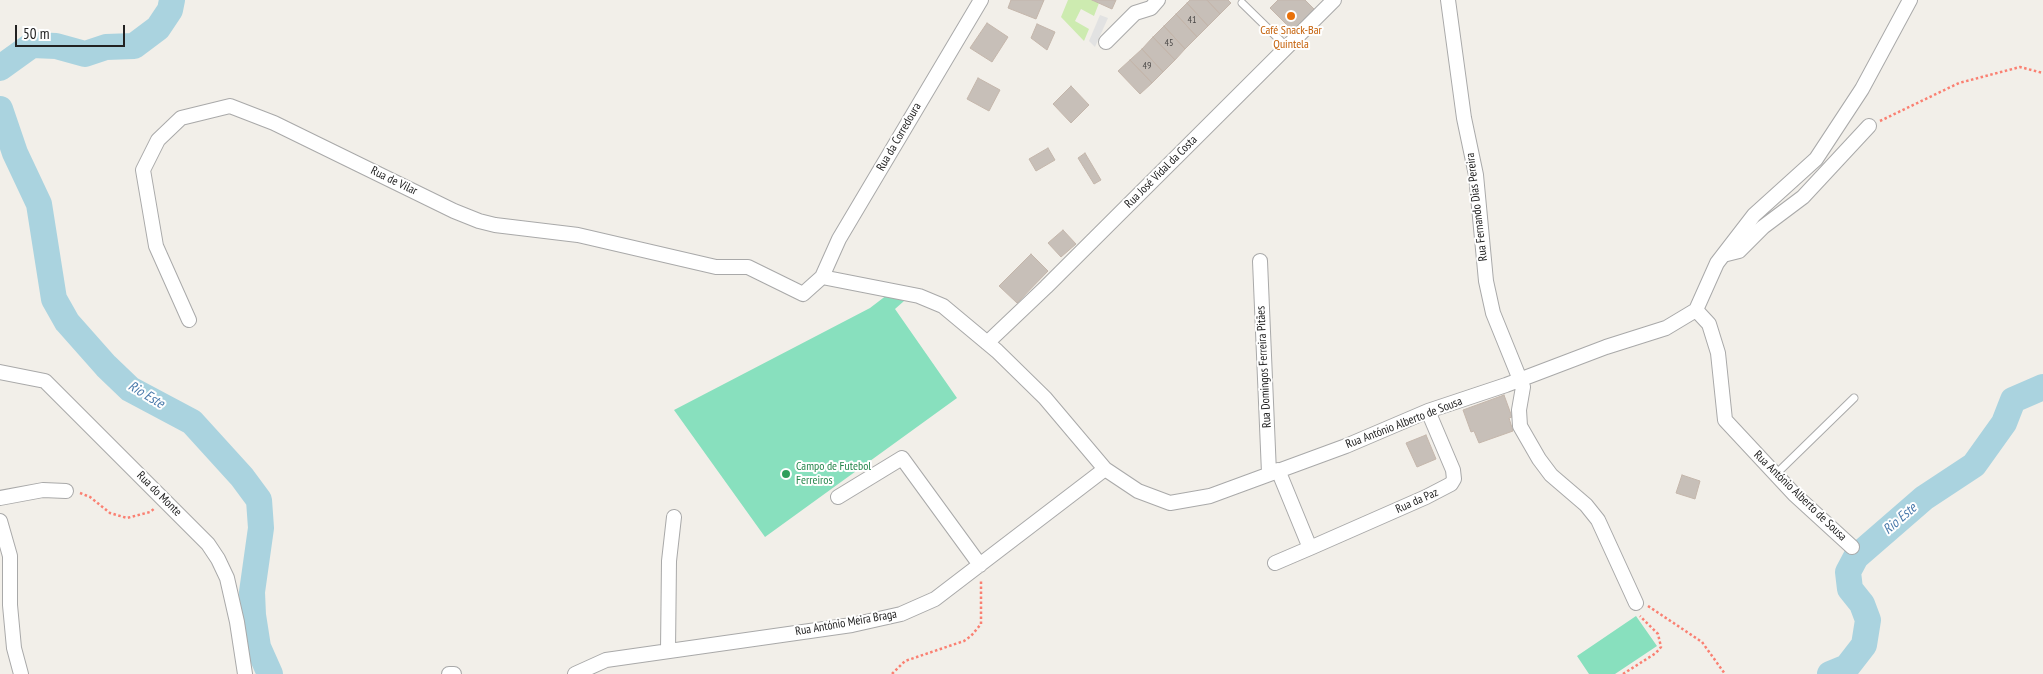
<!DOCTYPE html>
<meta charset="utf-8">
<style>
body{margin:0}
#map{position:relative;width:2043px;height:674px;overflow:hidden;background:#f2efe9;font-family:"PT Sans Narrow",sans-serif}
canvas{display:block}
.scale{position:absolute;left:15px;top:25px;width:110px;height:22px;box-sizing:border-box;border:2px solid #222;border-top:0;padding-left:6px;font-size:15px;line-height:18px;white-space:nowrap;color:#222;-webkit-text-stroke:4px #fff;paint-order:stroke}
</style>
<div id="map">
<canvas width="2043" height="674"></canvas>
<div class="scale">50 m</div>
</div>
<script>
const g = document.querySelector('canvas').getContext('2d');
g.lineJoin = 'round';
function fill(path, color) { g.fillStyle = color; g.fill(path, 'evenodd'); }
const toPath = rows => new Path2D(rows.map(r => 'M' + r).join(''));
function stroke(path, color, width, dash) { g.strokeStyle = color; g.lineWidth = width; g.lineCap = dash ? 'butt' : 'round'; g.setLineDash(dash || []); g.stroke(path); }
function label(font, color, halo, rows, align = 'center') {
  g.font = font + ' "PT Sans Narrow",sans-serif'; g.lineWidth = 4; g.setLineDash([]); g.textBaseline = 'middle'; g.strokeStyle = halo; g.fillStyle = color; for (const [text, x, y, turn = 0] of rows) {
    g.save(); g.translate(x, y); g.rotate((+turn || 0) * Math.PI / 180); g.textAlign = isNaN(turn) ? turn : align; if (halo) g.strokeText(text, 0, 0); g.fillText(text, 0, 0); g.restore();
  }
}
fill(toPath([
 [1068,0,1092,0,1099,3,1094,16,1081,9,1075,21,1089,29,1084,41,1061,17]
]), '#cdebb0');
fill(toPath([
 [887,295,904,301,895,309,957,398,765,537,674,410,870,308],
 [1636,616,1657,646,1615,674,1589,674,1577,656]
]), '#88e0be');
fill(toPath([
 [1100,15,1108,18,1095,47,1089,41]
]), '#e2e2e2');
stroke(toPath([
 [0,68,32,45,56,46,85,54,106,47,134,46,158,28,170,10,172,0],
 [0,109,15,153,39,204,54,299,67,322,106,366,130,389,192,422,242,477,259,500,261,528,252,592,253,615,258,647,270,674],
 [1830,674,1847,667,1864,645,1868,620,1862,604,1850,589,1848,572,1856,557,1924,498,1974,465,2004,423,2013,400,2043,387]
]), '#aad3df', 26);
const building = toPath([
 [1011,0,1044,0,1036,19,1008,8,1011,0],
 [1092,0,1116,0,1112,9,1092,0],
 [1190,0,1207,0,1220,14,1208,26,1187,3,1190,0],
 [1207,0,1228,0,1231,3,1220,14,1207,0],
 [1278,0,1305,0,1315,10,1293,31,1270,8,1278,0],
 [1187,3,1208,26,1197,37,1176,14,1187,3],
 [1176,14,1197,37,1185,49,1164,26,1176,14],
 [987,23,1008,37,992,62,970,48,987,23],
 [1037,24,1055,32,1047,50,1031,38,1037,24],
 [1164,26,1185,49,1175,60,1153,37,1164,26],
 [1153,37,1175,60,1163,72,1142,49,1153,37],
 [1142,49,1163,72,1152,83,1130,60,1142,49],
 [1130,60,1152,83,1140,94,1118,71,1130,60],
 [978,78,1000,90,989,111,967,99,978,78],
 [1071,86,1089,105,1071,123,1053,104,1071,86],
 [1048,148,1055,160,1036,171,1029,159,1048,148],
 [1085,153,1101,180,1094,184,1078,158,1085,153],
 [1063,230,1076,244,1061,257,1048,243,1063,230],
 [1031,254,1048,271,1017,303,999,286,1031,254],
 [1504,395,1512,417,1509,418,1513,431,1479,443,1474,431,1471,432,1463,410,1504,395],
 [1426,435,1436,459,1417,467,1406,443,1426,435],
 [1682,475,1700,481,1695,499,1676,493,1682,475]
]);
fill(building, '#c7bfb8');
stroke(building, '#c4b6ab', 1);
const lane = toPath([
 [1242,3,1287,47],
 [1776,474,1854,398]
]);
const street = toPath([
 [1448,0,1464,118,1476,175,1486,281,1493,313,1523,387,1519,410,1520,426,1539,459,1551,475,1586,505,1598,520,1636,603],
 [1106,42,1135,13,1151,8,1158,0],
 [1723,255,1739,251,1763,227,1803,197,1869,126],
 [1260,261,1269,473],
 [822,277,919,296,943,306,997,351,1045,398,1105,469,1138,491,1170,503,1210,496,1346,446,1428,411,1506,385,1606,347,1666,328,1696,310,1717,263,1754,215,1816,159,1862,89,1910,0],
 [1696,310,1709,324,1718,353,1725,420,1794,494,1852,547],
 [189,320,156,246,143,170,158,140,181,118,230,106,274,123,454,211,479,221,495,225,578,235,716,267,748,267,803,294,822,277,839,239,981,0],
 [987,343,1046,287,1334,0],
 [0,372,45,381,208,544,218,559,227,578,237,622,245,674],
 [838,497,902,458,980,565],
 [0,498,43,490,66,491],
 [0,521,10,556,10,605,14,648,21,674],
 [1310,548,1426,497,1451,484,1454,479,1453,470,1428,411],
 [1275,563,1310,548,1278,470],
 [668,650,669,561,674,517],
 [449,674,454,674],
 [575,674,606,660,852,625,901,614,935,599,1105,469]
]);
stroke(lane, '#a9a9a9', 9);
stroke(street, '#a9a9a9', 16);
stroke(toPath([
 [1880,121,1959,83,2020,67,2043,73],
 [80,493,90,497,110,513,127,518,150,512,155,508],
 [1648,606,1702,642,1725,674],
 [892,674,905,661,964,641,971,636,981,624,981,581],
 [1623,674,1656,653,1661,647,1658,634,1640,616]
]), '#fa8072', 2.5, [2.5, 2.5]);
stroke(lane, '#fff', 7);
stroke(street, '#fff', 14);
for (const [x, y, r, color] of [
 [1291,16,5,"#e8710a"],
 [786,474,5,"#2e9e5b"]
]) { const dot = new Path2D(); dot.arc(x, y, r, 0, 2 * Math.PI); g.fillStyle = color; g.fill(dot); stroke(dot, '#fff', 2); }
label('10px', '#4b4948', null, [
 ["41",1192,20],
 ["45",1169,43],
 ["49",1147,66]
]);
label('12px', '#c56008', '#fff', [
 ["Café Snack-Bar",1291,31],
 ["Quintela",1291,45]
]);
label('12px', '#222', '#fff', [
 ["Rua da Corredoura",899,137,-60],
 ["Rua José Vidal da Costa",1161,172,-45],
 ["Rua de Vilar",394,181,26],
 ["Rua Fernando Dias Pereira",1477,207,-97],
 ["Rua Domingos Ferreira Pitães",1264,367,-93],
 ["Rua António Alberto de Sousa",1404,423,-21],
 ["Rua do Monte",159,494,45],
 ["Rua António Alberto de Sousa",1800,496,44],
 ["Rua da Paz",1417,501,-24],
 ["Rua António Meira Braga",846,623,-10]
]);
label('12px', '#27864d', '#fff', [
 ["Campo de Futebol",796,467],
 ["Ferreiros",796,481]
], 'left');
label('italic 14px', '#4a7aab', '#fff', [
 ["Rio Este",146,395,31],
 ["Rio Este",1900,519,-41]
]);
</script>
